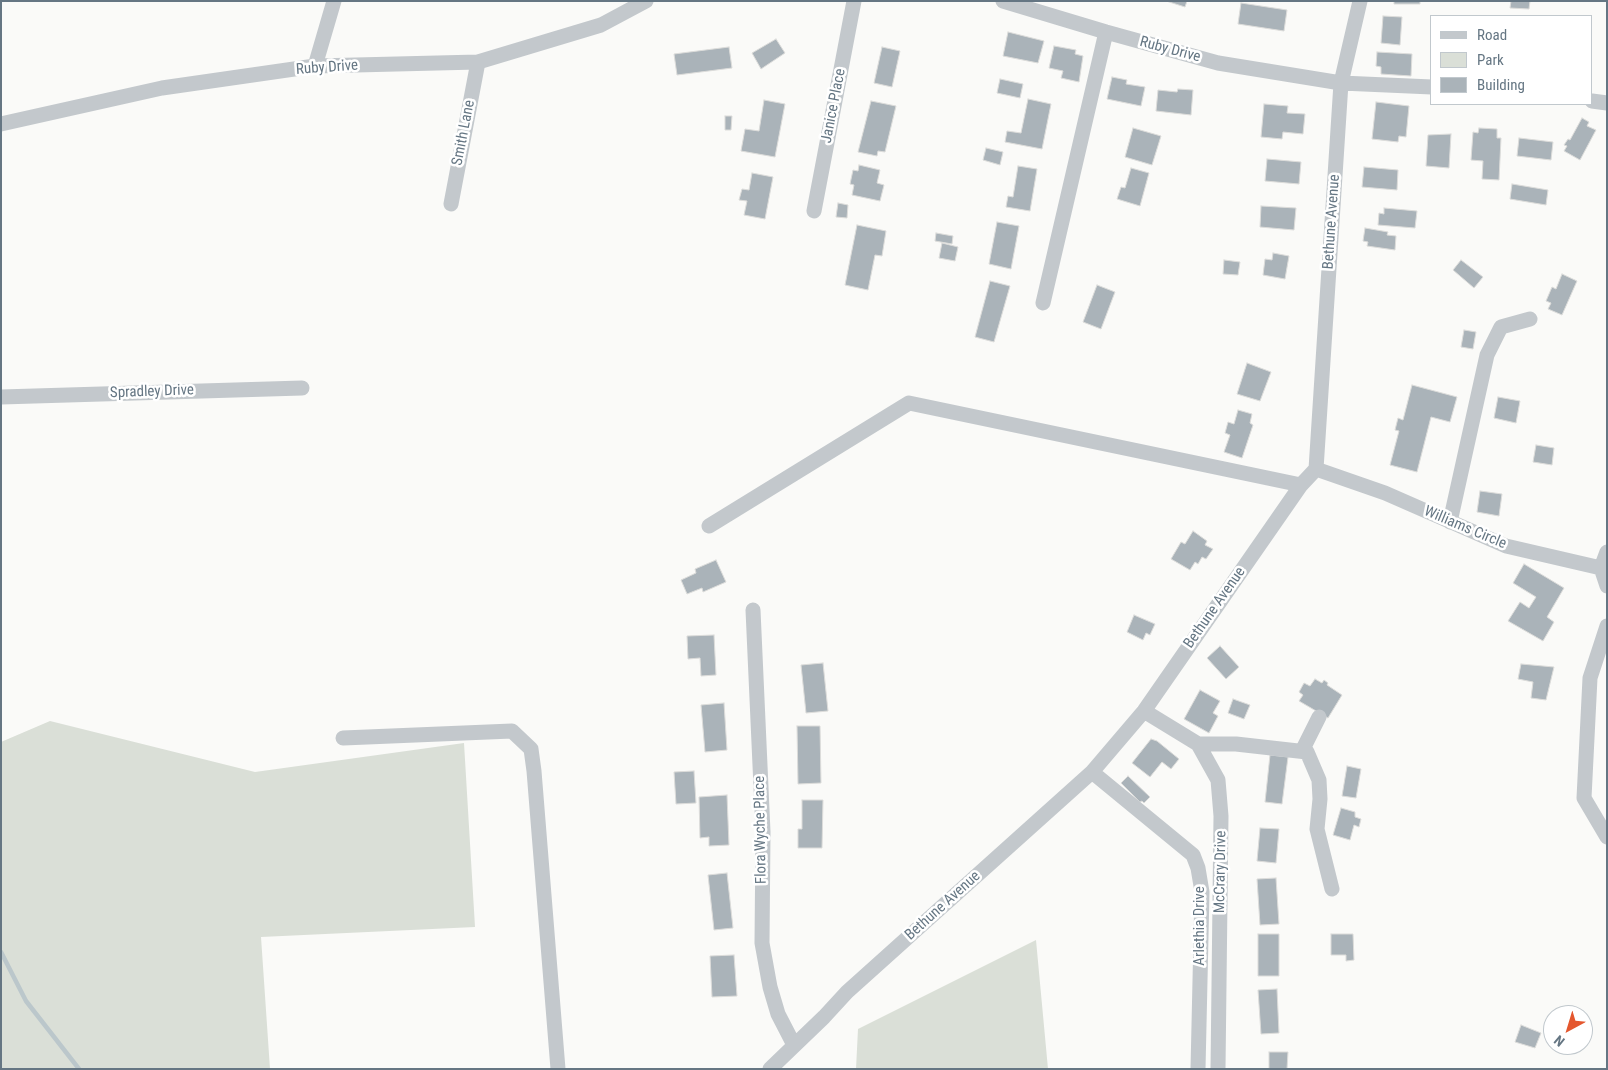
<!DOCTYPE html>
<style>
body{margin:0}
#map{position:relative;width:1608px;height:1070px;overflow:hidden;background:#fafaf8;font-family:"Roboto Condensed",sans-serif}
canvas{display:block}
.frame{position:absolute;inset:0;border:2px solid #657683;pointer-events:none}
.legend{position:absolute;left:1430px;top:15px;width:162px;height:90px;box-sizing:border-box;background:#fff;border:1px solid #c1c8cd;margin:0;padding:6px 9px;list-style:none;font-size:15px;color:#657683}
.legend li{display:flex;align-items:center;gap:10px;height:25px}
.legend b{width:25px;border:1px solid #c1c8cd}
.north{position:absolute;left:1543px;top:1005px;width:50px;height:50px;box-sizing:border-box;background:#fff;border:1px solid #c1c8cd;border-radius:50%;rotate:219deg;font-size:14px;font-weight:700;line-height:20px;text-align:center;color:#657683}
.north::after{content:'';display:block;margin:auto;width:18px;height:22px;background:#e4572e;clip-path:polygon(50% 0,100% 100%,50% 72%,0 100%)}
</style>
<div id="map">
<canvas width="1608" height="1070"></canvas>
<div class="frame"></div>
<ul class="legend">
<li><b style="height:6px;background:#c3c8cc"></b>Road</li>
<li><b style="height:14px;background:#dadfd7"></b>Park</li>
<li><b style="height:14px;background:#aab3b9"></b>Building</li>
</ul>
<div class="north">N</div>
</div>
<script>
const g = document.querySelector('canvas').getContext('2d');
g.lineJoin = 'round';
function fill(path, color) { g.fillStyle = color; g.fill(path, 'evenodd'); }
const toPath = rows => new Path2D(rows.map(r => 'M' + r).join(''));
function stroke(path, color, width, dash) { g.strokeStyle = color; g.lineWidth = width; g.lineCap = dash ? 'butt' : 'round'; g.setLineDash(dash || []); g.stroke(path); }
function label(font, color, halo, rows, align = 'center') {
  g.font = font + ' "Roboto Condensed",sans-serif'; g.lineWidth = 5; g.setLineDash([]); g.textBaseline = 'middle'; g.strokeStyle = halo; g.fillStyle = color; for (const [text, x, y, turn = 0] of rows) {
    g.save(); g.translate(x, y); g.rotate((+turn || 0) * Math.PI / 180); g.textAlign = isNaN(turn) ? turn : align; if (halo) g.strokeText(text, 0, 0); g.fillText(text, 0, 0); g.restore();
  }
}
fill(toPath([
 [50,721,255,772,464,743,475,927,261,937,270,1069,1,1069,1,742],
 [1036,940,1048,1069,856,1069,858,1029]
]), '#dadfd7');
stroke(toPath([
 [1,952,26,1001,79,1069]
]), '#bbc7cb', 4.5);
const building = toPath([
 [1166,1,1187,1,1185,7,1166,1],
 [1394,1,1420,1,1420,4,1394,4,1394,1],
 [1511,1,1530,1,1529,9,1510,8,1511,1],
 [1241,3,1287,10,1284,31,1238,24,1241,3],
 [1383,16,1402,17,1400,45,1381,43,1383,16],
 [1008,32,1044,41,1038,63,1003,56,1008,32],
 [776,39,785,53,761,69,752,53,776,39],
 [1054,46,1076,50,1075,54,1083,56,1079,82,1061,78,1063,71,1049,68,1054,46],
 [729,47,732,68,677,75,674,54,729,47],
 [882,47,900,51,892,87,874,83,882,47],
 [1377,52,1412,54,1411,76,1381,74,1381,67,1376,66,1377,52],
 [1112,77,1127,80,1126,84,1145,87,1141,106,1107,99,1112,77],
 [1000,79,1023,84,1020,98,997,93,1000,79],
 [1178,89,1193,90,1191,115,1156,111,1158,90,1177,92,1178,89],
 [1028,99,1051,104,1042,149,1005,142,1007,131,1021,133,1028,99],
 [764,100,785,104,775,157,741,151,745,129,759,131,764,100],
 [871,101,896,106,885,152,878,151,877,156,858,152,871,101],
 [1376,102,1409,106,1406,137,1399,136,1398,142,1372,139,1376,102],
 [1264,104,1288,106,1287,113,1305,114,1303,134,1283,132,1282,139,1261,137,1264,104],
 [725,116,732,116,731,130,725,130,725,116],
 [1582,118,1589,122,1587,126,1596,130,1580,160,1564,151,1567,146,1564,145,1568,139,1570,140,1582,118],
 [1133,128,1161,136,1152,165,1125,157,1133,128],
 [1479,128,1497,129,1497,138,1501,138,1499,180,1482,179,1483,161,1471,160,1473,132,1478,133,1479,128],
 [1451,134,1449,168,1426,166,1428,135,1451,134],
 [1519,138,1553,142,1551,160,1517,156,1519,138],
 [986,148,1003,152,1000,165,983,160,986,148],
 [1267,159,1301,162,1299,184,1265,181,1267,159],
 [859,165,880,170,877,183,884,185,880,201,852,195,854,185,850,184,853,170,858,171,859,165],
 [1018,166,1037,169,1030,211,1006,207,1008,196,1013,197,1018,166],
 [1364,167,1398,170,1397,190,1362,187,1364,167],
 [1131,168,1149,173,1140,206,1117,199,1121,187,1125,188,1131,168],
 [752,173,773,177,765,219,744,215,747,201,739,200,742,189,749,190,752,173],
 [1512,184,1548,190,1546,205,1510,199,1512,184],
 [838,203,848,205,847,218,836,217,838,203],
 [1261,206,1296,208,1294,230,1260,227,1261,206],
 [1384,208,1417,211,1415,228,1378,225,1379,213,1384,214,1384,208],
 [997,222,1019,226,1011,269,989,264,997,222],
 [857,225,886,231,882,256,875,255,868,290,845,285,857,225],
 [1365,228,1388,232,1387,235,1396,236,1395,250,1367,246,1368,242,1363,241,1365,228],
 [936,233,953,236,952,244,935,241,936,233],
 [942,243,958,247,955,261,939,258,942,243],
 [1273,253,1289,256,1285,279,1263,275,1265,259,1272,260,1273,253],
 [1224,260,1240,262,1238,275,1223,274,1224,260],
 [1461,260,1483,277,1474,288,1453,270,1461,260],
 [1562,274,1577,281,1562,315,1548,309,1551,303,1546,301,1552,287,1556,289,1562,274],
 [990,281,1010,286,994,342,975,337,990,281],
 [1097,285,1115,292,1101,329,1083,322,1097,285],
 [1464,330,1476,332,1473,349,1461,347,1464,330],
 [1247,363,1271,372,1260,401,1237,394,1247,363],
 [1412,385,1457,397,1450,422,1431,417,1417,472,1390,465,1399,431,1395,430,1398,418,1403,420,1412,385],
 [1498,397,1520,401,1516,423,1494,418,1498,397],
 [1238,410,1252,414,1250,423,1253,425,1242,458,1224,452,1230,435,1225,433,1228,422,1234,424,1238,410],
 [1536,445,1554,448,1552,465,1533,462,1536,445],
 [1480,491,1502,494,1499,516,1477,512,1480,491],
 [1193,531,1207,541,1205,545,1213,549,1206,559,1202,557,1198,564,1195,562,1190,570,1171,559,1181,542,1185,544,1193,531],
 [716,560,726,582,703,592,702,588,687,594,681,580,696,573,695,569,716,560],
 [1524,564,1564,588,1547,617,1554,622,1543,641,1508,621,1520,602,1529,608,1536,597,1513,583,1524,564],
 [1134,615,1155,624,1150,635,1146,633,1143,640,1127,632,1134,615],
 [714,635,716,675,701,676,700,658,688,659,687,636,714,635],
 [1220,646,1239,667,1226,679,1207,658,1220,646],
 [823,663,828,711,806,713,801,665,823,663],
 [1521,664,1554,667,1546,700,1531,698,1533,682,1518,679,1521,664],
 [1315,679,1322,683,1324,680,1328,683,1327,685,1342,695,1328,718,1299,701,1303,695,1299,692,1304,683,1310,686,1315,679],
 [1200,690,1220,701,1213,713,1218,716,1209,733,1184,719,1200,690],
 [1233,699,1250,705,1244,719,1228,713,1233,699],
 [724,703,727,750,705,752,701,705,724,703],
 [797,726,820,726,821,783,798,784,797,726],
 [1151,739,1157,741,1179,759,1171,769,1162,762,1150,777,1132,763,1151,739],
 [1270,755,1288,757,1282,804,1265,802,1270,755],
 [1347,766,1361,769,1356,798,1342,796,1347,766],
 [694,771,696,803,676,804,674,772,694,771],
 [1128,776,1150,797,1144,803,1142,801,1140,802,1121,783,1128,776],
 [727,795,729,845,709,846,709,837,700,838,699,797,727,795],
 [802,800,823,800,822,848,798,848,798,829,802,829,802,800],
 [1341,808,1355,812,1355,817,1361,819,1359,827,1354,825,1350,840,1333,835,1341,808],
 [1260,828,1279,829,1276,863,1257,861,1260,828],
 [727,873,733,928,714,930,708,875,727,873],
 [1276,878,1279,924,1260,925,1257,879,1276,878],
 [1258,934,1279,934,1279,976,1258,976,1258,934],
 [1331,934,1353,934,1354,960,1346,961,1346,955,1331,955,1331,934],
 [734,955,737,996,712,997,710,956,734,955],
 [1277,989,1279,1033,1261,1034,1258,990,1277,989],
 [1521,1025,1541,1033,1535,1048,1515,1042,1521,1025],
 [1269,1052,1288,1052,1287,1069,1269,1069,1269,1052]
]);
fill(building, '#aab3b9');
stroke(building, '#dcdcda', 1);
stroke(toPath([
 [1003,1,1106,32,1218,63,1341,83,1432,87],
 [315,66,334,1],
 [1592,101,1607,103],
 [1,124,162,88,315,66,478,62,601,25,646,1],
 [451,204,478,62],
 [814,211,854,1],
 [1043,303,1106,32],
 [1,397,302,388],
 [1316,469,1385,493,1506,546,1601,568,1607,586],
 [1450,522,1487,355,1501,327,1530,319],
 [709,526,909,403,1301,485],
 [1601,568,1607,552],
 [753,610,763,832,762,943,770,987,778,1014,794,1045],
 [1607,626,1590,678,1584,798,1607,837],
 [1144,711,1198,744,1218,780,1221,816,1218,1069],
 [343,738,512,731,531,749,534,771,558,1069],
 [1198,744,1236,744,1307,752,1319,780,1320,799,1317,829,1332,889],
 [1307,752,1304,747,1319,717],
 [1092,772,1193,855,1198,868,1202,892,1198,1069],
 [770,1069,824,1017,847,992,1092,772,1144,711,1301,485,1316,469,1341,83,1360,1]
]), '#c3c8cc', 15);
label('15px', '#657683', '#fff', [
 ["Ruby Drive",1170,50,15],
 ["Ruby Drive",327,68,-4],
 ["Janice Place",834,106,-79],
 ["Smith Lane",464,133,-79],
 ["Bethune Avenue",1332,222,-86],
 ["Spradley Drive",152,392,-2],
 ["Williams Circle",1465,528,23],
 ["Bethune Avenue",1215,608,-55],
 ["Flora Wyche Place",761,830,-91],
 ["McCrary Drive",1221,872,-89],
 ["Bethune Avenue",943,906,-42],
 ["Arlethia Drive",1200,926,-90]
]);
</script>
